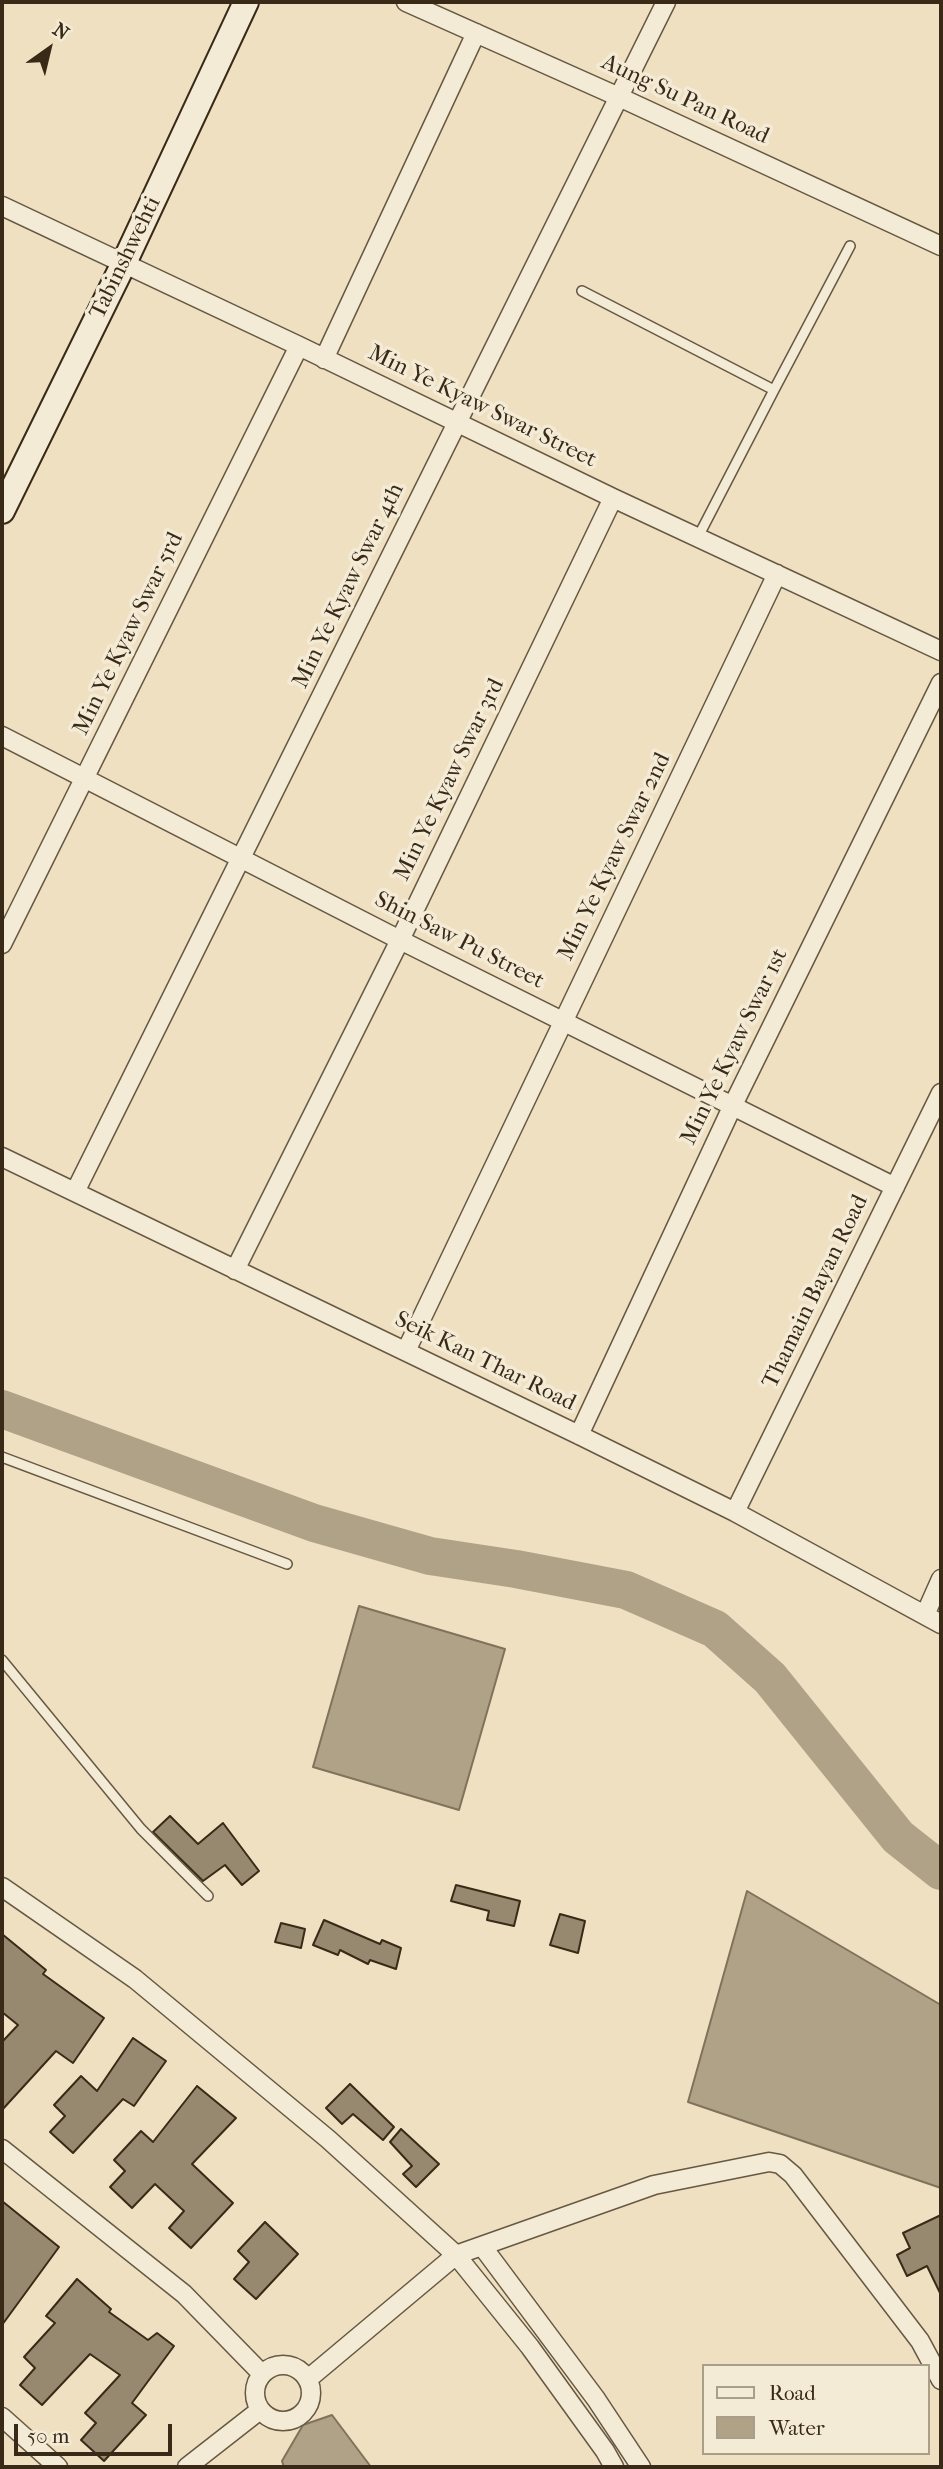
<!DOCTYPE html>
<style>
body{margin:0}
#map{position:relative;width:943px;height:2469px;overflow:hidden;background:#eee0c0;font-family:"IM FELL French Canon",serif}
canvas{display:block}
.frame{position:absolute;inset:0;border:4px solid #392a18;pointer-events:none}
.legend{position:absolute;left:702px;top:2364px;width:228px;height:91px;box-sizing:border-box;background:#f4ebd6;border:2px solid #a99e8a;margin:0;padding:9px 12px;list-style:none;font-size:21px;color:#392a18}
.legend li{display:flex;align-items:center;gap:14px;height:35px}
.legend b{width:35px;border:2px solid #a99e8a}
.north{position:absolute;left:14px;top:14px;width:70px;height:70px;-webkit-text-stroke:5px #f4ebd6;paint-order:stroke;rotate:34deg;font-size:19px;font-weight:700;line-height:28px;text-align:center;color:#392a18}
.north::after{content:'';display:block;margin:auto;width:24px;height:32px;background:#392a18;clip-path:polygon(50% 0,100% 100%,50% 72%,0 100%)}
.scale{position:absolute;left:14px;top:2424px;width:158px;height:32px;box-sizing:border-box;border:4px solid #392a18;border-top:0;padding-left:9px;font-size:21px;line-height:24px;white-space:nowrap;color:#392a18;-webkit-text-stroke:5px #f4ebd6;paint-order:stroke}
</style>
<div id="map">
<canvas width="943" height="2469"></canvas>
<div class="frame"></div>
<ul class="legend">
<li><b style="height:9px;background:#f4ebd6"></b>Road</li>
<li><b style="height:19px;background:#b0a287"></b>Water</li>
</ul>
<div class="north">N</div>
<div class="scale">50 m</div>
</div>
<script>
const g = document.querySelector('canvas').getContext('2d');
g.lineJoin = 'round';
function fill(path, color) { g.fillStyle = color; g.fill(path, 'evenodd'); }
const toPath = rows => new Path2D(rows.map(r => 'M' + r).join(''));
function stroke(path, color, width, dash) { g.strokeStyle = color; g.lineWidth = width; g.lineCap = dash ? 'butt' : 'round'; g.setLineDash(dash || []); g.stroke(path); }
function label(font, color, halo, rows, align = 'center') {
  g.font = font + ' "IM FELL French Canon",serif'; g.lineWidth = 7; g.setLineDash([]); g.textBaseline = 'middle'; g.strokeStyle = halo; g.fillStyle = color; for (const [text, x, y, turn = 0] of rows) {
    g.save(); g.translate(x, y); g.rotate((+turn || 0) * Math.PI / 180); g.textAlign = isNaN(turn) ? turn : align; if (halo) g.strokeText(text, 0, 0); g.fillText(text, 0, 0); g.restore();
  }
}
const water = toPath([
 [359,1606,505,1649,459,1810,313,1767,359,1606],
 [747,1891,941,2005,941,2188,688,2102,747,1891],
 [332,2415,371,2467,284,2467,282,2461,303,2425,332,2415]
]);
fill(water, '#b0a287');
stroke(water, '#80725b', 2);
stroke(toPath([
 [2,1409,314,1523,430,1556,516,1569,626,1590,715,1629,770,1678,898,1837,941,1871]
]), '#b0a287', 38);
const building = toPath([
 [170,1816,198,1844,223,1823,259,1871,242,1885,225,1865,203,1881,153,1832,170,1816],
 [456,1885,520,1901,514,1926,487,1920,489,1911,451,1901,456,1885],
 [560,1914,585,1921,578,1953,550,1945,560,1914],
 [324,1920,380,1944,382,1940,401,1948,396,1969,370,1960,368,1964,340,1950,338,1955,313,1945,324,1920],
 [281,1923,305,1929,301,1948,275,1942,281,1923],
 [2,1934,46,1970,43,1974,104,2018,73,2063,56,2051,2,2110,2,2042,18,2025,2,2012,2,1934],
 [133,2038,166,2061,134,2106,123,2099,73,2153,50,2132,65,2116,54,2105,81,2076,97,2091,133,2038],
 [350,2084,394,2127,383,2140,353,2114,342,2124,326,2108,350,2084],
 [197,2086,236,2118,192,2164,233,2203,191,2248,169,2228,184,2211,155,2184,132,2208,110,2187,125,2171,114,2160,141,2131,153,2142,197,2086],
 [401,2129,439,2164,416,2187,403,2174,412,2166,390,2142,401,2129],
 [2,2201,59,2247,2,2325,2,2201],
 [941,2215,941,2295,927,2266,907,2276,897,2255,910,2248,903,2233,941,2215],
 [265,2222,298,2254,256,2299,234,2279,249,2262,238,2251,265,2222],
 [77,2279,111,2309,109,2312,148,2340,157,2333,174,2346,132,2403,146,2415,104,2461,81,2440,96,2423,85,2413,120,2375,90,2354,42,2405,20,2385,35,2368,24,2357,55,2323,46,2316,77,2279]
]);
fill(building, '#97896f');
stroke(building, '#392a18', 2);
const lane = toPath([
 [582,291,774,390,698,537],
 [774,390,850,246],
 [2,1457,287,1564],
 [2,1660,141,1829,208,1896]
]);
const street = toPath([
 [406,2,619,97,941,246],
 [2,206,299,346,613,498,941,651],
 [324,359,476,33],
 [2,736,400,940,895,1187],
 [2,944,299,346],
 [2,1157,579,1435,735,1512,941,1624],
 [75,1192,666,2],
 [235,1270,400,940,613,498],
 [406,1351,777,574],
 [579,1435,733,1105,941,683],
 [735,1512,941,1093],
 [925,1615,941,1579],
 [2,1887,135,1979,328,2139,456,2255,530,2347,605,2451,614,2467],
 [2,2149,184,2294,262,2374],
 [482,2246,596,2399,641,2467],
 '255 2393a28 28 0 1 1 56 0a28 28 0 1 1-56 0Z',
 [308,2379,456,2255,654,2185,769,2162,780,2164,793,2175,920,2341,941,2380],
 [2,2417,58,2467],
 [187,2467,260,2410]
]);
const secondary = toPath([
 [2,511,124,263,246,2]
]);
stroke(lane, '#665842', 12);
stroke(street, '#665842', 21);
stroke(secondary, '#392a18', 28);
stroke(lane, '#f4ebd6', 9);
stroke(street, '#f4ebd6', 18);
stroke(secondary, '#f4ebd6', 24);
label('23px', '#392a18', '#f4ebd6', [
 ["Aung Su Pan Road",685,100,25],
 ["Tabinshwehti",126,258,-64],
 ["Min Ye Kyaw Swar Street",482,407,26],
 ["Min Ye Kyaw Swar 4th",349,586,-64],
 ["Min Ye Kyaw Swar 5rd",129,634,-64],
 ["Min Ye Kyaw Swar 3rd",450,780,-64],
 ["Min Ye Kyaw Swar 2nd",615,857,-64],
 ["Shin Saw Pu Street",459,941,27],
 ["Min Ye Kyaw Swar 1st",735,1047,-64],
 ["Thamain Bayan Road",816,1292,-64],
 ["Seik Kan Thar Road",485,1362,26]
]);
</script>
